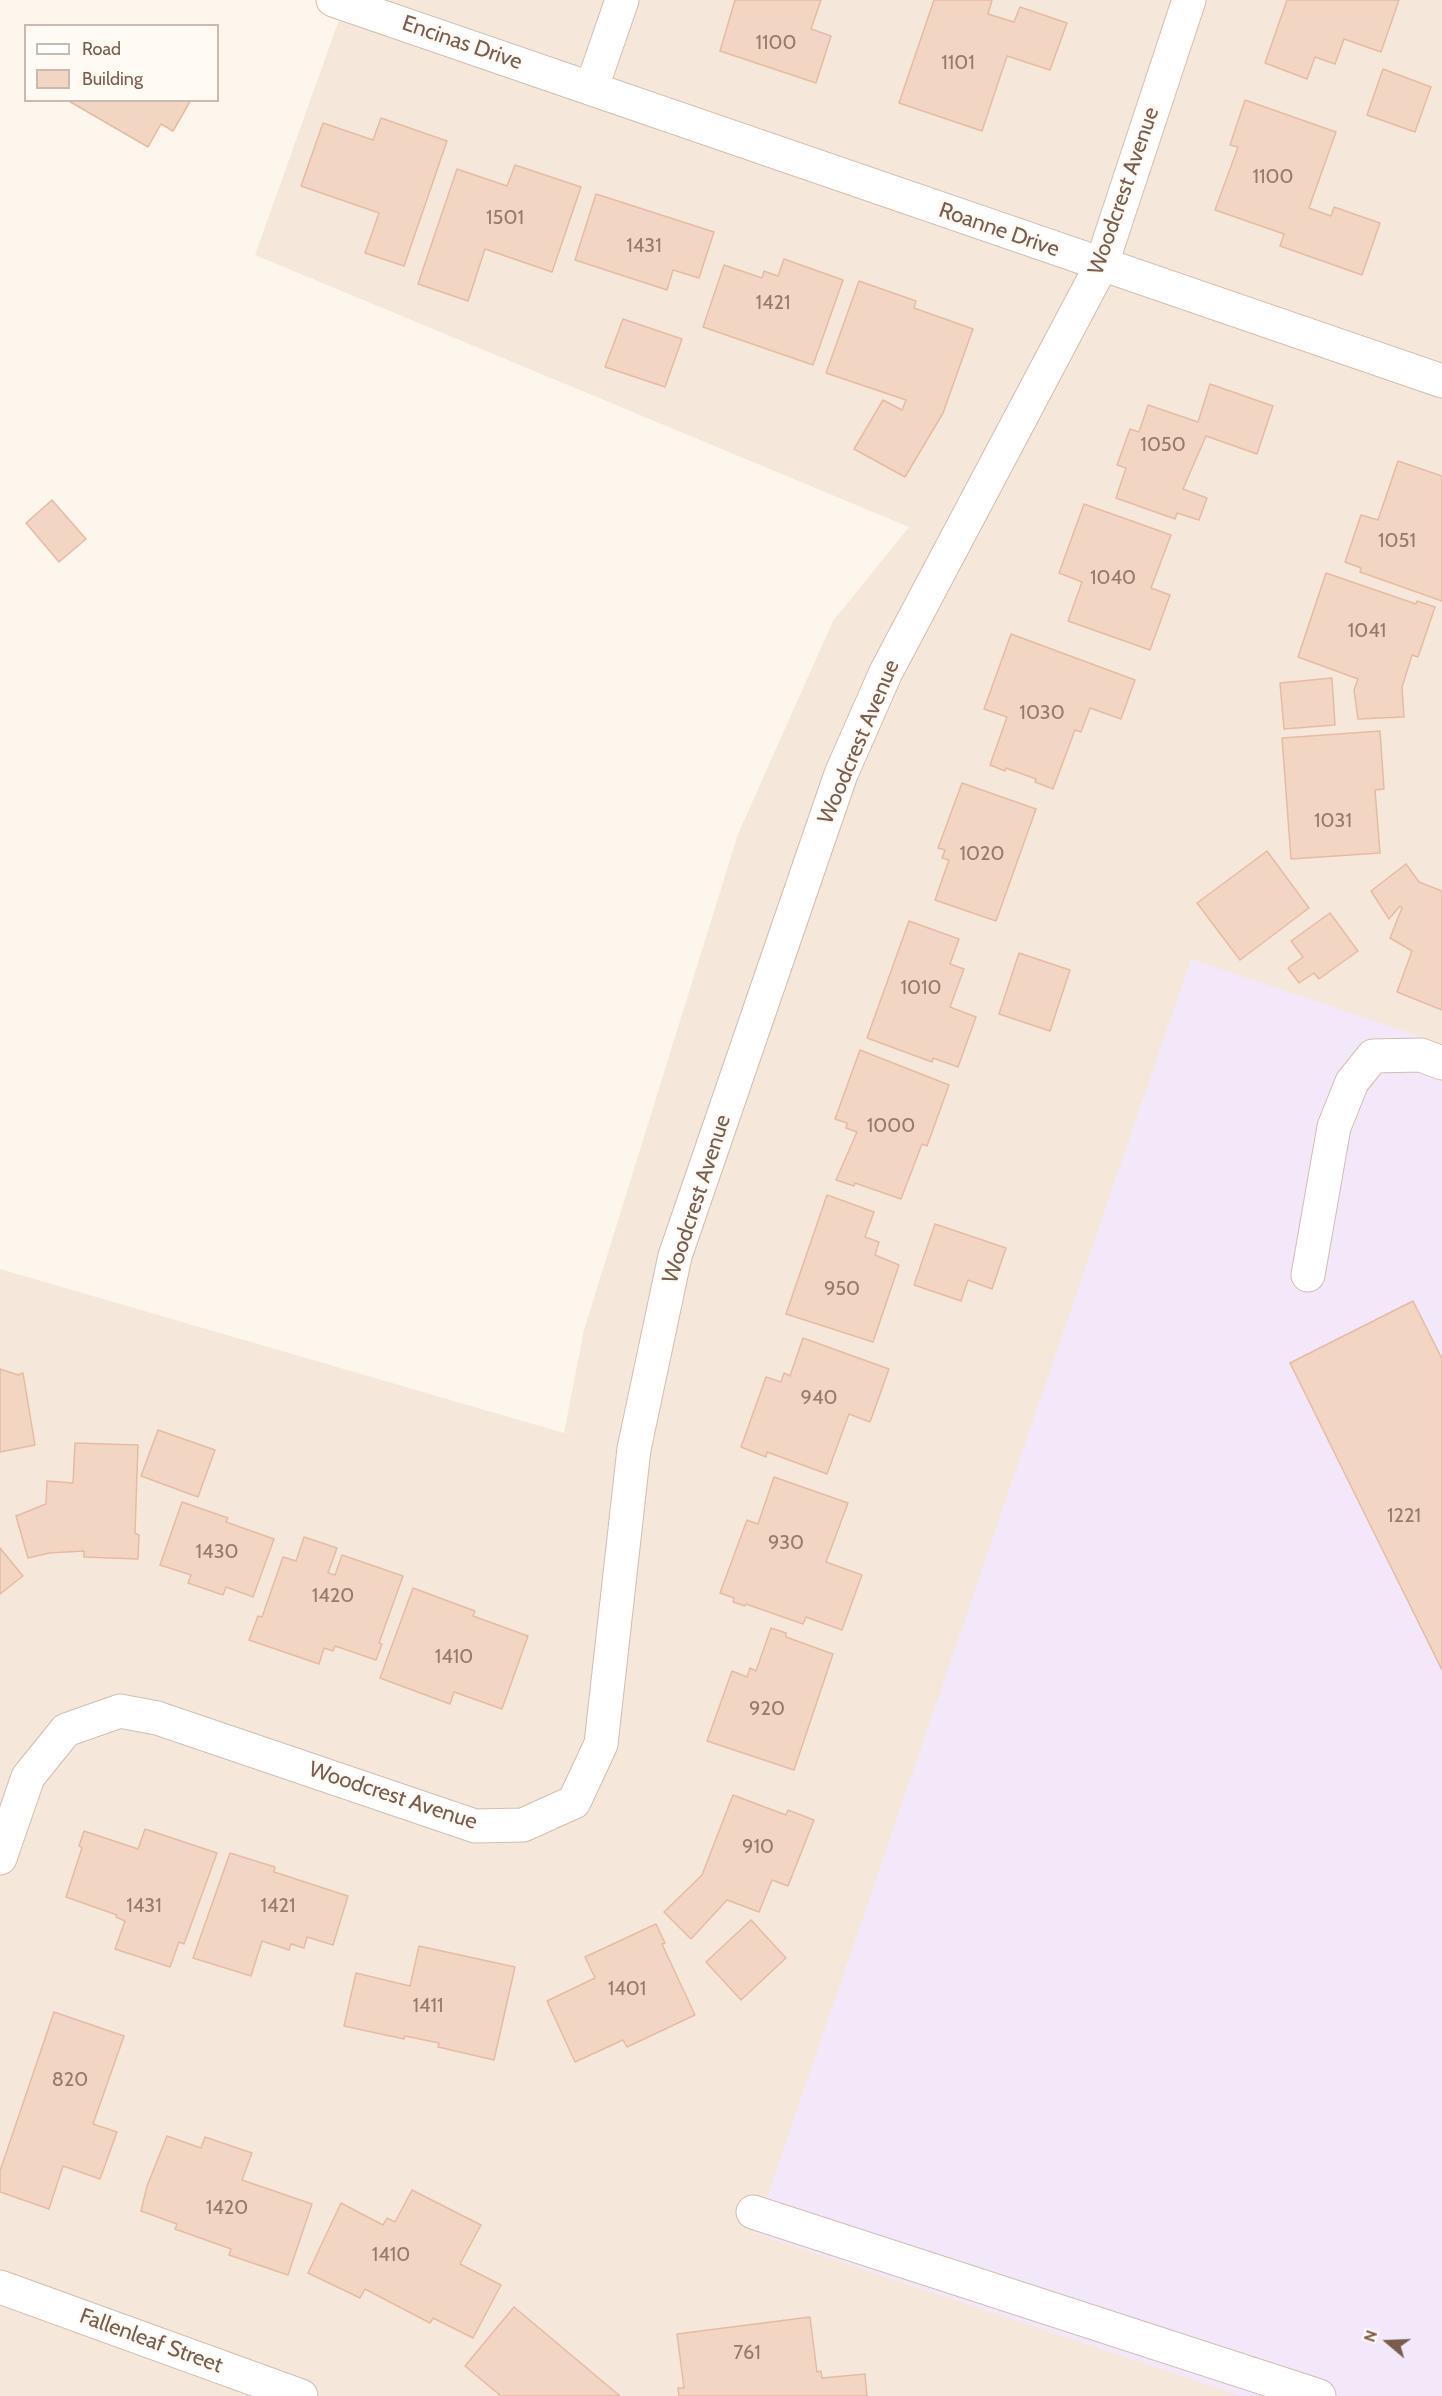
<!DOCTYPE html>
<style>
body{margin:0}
#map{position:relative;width:1442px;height:2396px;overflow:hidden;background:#fdf6ec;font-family:Cabin,sans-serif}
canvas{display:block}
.legend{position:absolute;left:24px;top:24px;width:195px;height:78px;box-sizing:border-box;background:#fffaf3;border:2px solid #cabbb1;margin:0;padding:8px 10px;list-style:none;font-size:18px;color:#7a5c4d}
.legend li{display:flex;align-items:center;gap:12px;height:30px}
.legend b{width:30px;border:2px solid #cabbb1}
.north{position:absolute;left:1358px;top:2312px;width:60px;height:60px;-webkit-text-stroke:4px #fffaf3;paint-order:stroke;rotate:289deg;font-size:16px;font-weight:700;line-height:24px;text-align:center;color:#7a5c4d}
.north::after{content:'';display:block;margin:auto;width:21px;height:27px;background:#7a5c4d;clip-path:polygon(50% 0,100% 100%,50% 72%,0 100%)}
</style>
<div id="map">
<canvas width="1442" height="2396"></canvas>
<ul class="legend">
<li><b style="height:8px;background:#fff"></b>Road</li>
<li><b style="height:16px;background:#f3d5c3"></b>Building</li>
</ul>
<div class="north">N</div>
</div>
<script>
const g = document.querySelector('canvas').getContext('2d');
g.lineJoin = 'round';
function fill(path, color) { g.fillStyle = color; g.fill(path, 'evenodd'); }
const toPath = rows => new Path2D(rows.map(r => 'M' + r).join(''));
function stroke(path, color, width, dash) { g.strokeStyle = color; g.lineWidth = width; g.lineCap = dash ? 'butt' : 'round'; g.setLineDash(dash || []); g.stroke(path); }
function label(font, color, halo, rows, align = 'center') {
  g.font = font + ' Cabin,sans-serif'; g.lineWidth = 4.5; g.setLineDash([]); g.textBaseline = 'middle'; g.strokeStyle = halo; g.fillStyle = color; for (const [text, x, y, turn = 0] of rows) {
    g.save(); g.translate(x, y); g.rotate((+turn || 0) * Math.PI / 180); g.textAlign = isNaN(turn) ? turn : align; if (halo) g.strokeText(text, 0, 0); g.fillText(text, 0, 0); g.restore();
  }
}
fill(toPath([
 [346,0,1442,0,1442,2396,0,2396,0,1269,564,1433,584,1330,738,834,833,621,909,527,255,255]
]), '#f5e8da');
fill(toPath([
 [1191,959,1442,1044,1442,2396,1241,2396,755,2233]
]), '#f3e8fa');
const building = toPath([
 [735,0,821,0,811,29,831,36,816,83,720,51,735,0],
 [934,0,992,0,988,14,1014,22,1020,7,1067,23,1050,70,1007,56,982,131,899,103,934,0],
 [1287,0,1399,0,1381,52,1344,39,1335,64,1315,57,1307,79,1265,63,1287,0],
 [1383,69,1431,87,1415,132,1367,115,1383,69],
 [67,100,191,100,173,131,161,124,148,147,67,100],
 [1245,100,1336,132,1309,208,1331,216,1334,207,1380,223,1362,275,1280,246,1284,234,1215,210,1238,147,1230,145,1245,100],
 [381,118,447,141,404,266,365,253,379,213,301,186,323,123,373,140,381,118],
 [515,165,581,187,552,272,485,249,468,301,418,284,457,169,507,186,515,165],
 [596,194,714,232,699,278,673,270,667,290,575,260,596,194],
 [784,259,843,280,813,365,703,327,724,265,762,278,764,271,778,276,784,259],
 [859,281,916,301,914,308,973,329,943,413,905,477,854,449,883,400,902,410,906,400,826,373,859,281],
 [623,319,682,339,665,387,605,367,623,319],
 [1210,384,1273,406,1257,454,1206,436,1183,489,1207,498,1199,520,1177,513,1175,519,1116,498,1126,468,1117,465,1130,429,1139,432,1148,405,1198,422,1210,384],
 [1398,461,1442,476,1442,601,1360,572,1361,568,1345,562,1361,515,1378,520,1398,461],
 [52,500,86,539,59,562,26,523,52,500],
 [1084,504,1171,535,1151,588,1170,595,1150,650,1068,621,1082,582,1059,573,1084,504],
 [1326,573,1416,604,1417,601,1435,607,1418,657,1412,655,1402,687,1404,717,1358,719,1354,690,1358,679,1298,657,1326,573],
 [1011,634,1135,680,1121,719,1090,708,1081,732,1075,730,1053,789,1035,782,1036,779,1006,768,1005,771,990,765,1007,717,984,709,1011,634],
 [1332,678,1335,725,1284,729,1280,683,1332,678],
 [1380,731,1384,789,1375,790,1380,853,1291,859,1282,738,1380,731],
 [962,783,1036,809,996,921,935,900,949,860,942,858,945,850,938,848,962,783],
 [1267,851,1309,908,1240,960,1197,903,1267,851],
 [1406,864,1419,882,1442,891,1442,1010,1397,992,1412,951,1390,938,1402,908,1400,906,1389,919,1371,891,1406,864],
 [1330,913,1358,951,1319,979,1314,973,1299,983,1288,968,1303,957,1291,941,1330,913],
 [909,921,959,939,950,964,964,969,950,1007,976,1017,958,1067,933,1058,932,1062,867,1038,909,921],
 [1019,953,1070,970,1050,1031,999,1014,1019,953],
 [860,1050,949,1085,927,1146,922,1144,901,1199,855,1183,854,1186,836,1180,857,1132,846,1128,847,1123,835,1119,860,1050],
 [827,1195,874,1212,865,1237,879,1242,875,1255,899,1265,873,1342,786,1314,827,1195],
 [935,1224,1006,1248,992,1289,968,1280,961,1301,914,1285,935,1224],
 [1413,1301,1442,1359,1442,1670,1290,1363,1413,1301],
 [803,1338,889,1369,870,1422,849,1414,827,1474,767,1452,766,1457,741,1447,766,1377,781,1382,784,1373,790,1376,803,1338],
 [0,1369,18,1375,23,1373,35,1445,0,1452,0,1369],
 [158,1430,215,1450,198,1497,141,1476,158,1430],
 [75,1443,138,1445,135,1533,139,1535,138,1559,84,1557,84,1551,49,1553,28,1558,16,1516,46,1504,47,1481,73,1483,75,1443],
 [774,1477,848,1503,826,1562,862,1575,842,1630,806,1617,803,1624,746,1604,745,1606,733,1602,734,1598,720,1593,747,1520,758,1524,774,1477],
 [182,1502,228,1518,226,1522,274,1539,253,1597,226,1587,223,1595,188,1583,191,1575,160,1565,182,1502],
 [304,1537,337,1548,328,1573,335,1575,342,1555,403,1576,379,1643,382,1644,376,1660,335,1646,333,1651,324,1648,319,1664,249,1640,258,1616,262,1617,283,1557,296,1561,304,1537],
 [0,1548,23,1576,0,1594,0,1548],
 [413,1588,475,1611,473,1616,528,1636,502,1709,454,1692,450,1704,380,1678,413,1588],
 [771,1628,786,1633,786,1637,833,1654,794,1770,707,1741,732,1671,747,1677,750,1668,756,1671,771,1628],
 [733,1795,786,1815,788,1810,814,1820,788,1886,772,1880,759,1912,727,1900,691,1939,664,1912,702,1875,733,1795],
 [145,1829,217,1853,184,1944,179,1942,170,1967,115,1949,125,1921,116,1917,117,1915,66,1897,82,1848,79,1846,84,1831,138,1849,145,1829],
 [230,1853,275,1867,274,1872,348,1896,333,1945,307,1937,304,1948,291,1944,289,1950,262,1941,251,1976,193,1958,230,1853],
 [751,1920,786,1958,741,2000,706,1962,751,1920],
 [656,1924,665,1943,662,1944,695,2015,627,2047,623,2040,575,2062,547,2001,595,1978,585,1957,656,1924],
 [419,1946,515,1967,494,2060,438,2047,439,2043,405,2036,404,2039,344,2026,356,1973,410,1986,419,1946],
 [54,2012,124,2036,93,2124,117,2132,100,2179,63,2166,49,2209,0,2192,0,2171,54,2012],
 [167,2136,201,2148,205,2137,252,2153,242,2180,312,2204,288,2275,229,2255,231,2249,175,2229,177,2224,141,2211,147,2186,167,2136],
 [412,2190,481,2225,460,2264,501,2285,473,2338,433,2318,430,2323,365,2289,360,2298,308,2273,341,2203,383,2225,387,2218,395,2222,412,2190],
 [514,2307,620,2396,501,2396,465,2366,514,2307],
 [810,2317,817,2372,821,2371,822,2378,865,2374,867,2396,679,2396,678,2388,684,2388,677,2334,810,2317]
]);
fill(building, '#f3d5c3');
stroke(building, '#e6bba3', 1.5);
const minor = toPath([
 [333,0,1442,381],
 [592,87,622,0],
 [1308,1275,1334,1127,1352,1082,1373,1056,1421,1055,1442,1063],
 [0,1858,28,1777,66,1730,120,1711,157,1718,475,1826,523,1825,574,1802,601,1744,634,1449,675,1256,841,774,886,672,1101,266,1189,0],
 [753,2212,1319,2396],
 [0,2287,301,2396]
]);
stroke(minor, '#d1beb0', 35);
stroke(minor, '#fff', 33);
label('20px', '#987a6a', null, [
 ["1100",776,43],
 ["1101",958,63],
 ["1100",1273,177],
 ["1501",505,218],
 ["1431",644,246],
 ["1421",773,303],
 ["1050",1163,445],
 ["1051",1397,541],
 ["1040",1113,578],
 ["1041",1367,631],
 ["1030",1042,713],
 ["1031",1333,821],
 ["1020",982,854],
 ["1010",921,988],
 ["1000",891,1126],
 ["950",842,1289],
 ["940",819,1398],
 ["1221",1404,1516],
 ["930",786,1543],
 ["1430",217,1552],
 ["1420",333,1596],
 ["1410",454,1657],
 ["920",767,1709],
 ["910",758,1847],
 ["1431",144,1906],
 ["1421",278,1906],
 ["1401",627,1989],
 ["1411",428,2006],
 ["820",70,2080],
 ["1420",227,2208],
 ["1410",391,2255],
 ["761",747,2353]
]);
label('22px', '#7a5c4d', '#fffaf3', [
 ["Encinas Drive",462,43,19],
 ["Woodcrest Avenue",1124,191,-71],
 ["Roanne Drive",999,230,19],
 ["Woodcrest Avenue",859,742,-67],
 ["Woodcrest Avenue",697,1199,-72],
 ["Woodcrest Avenue",393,1796,18],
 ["Fallenleaf Street",151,2341,20]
]);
</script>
